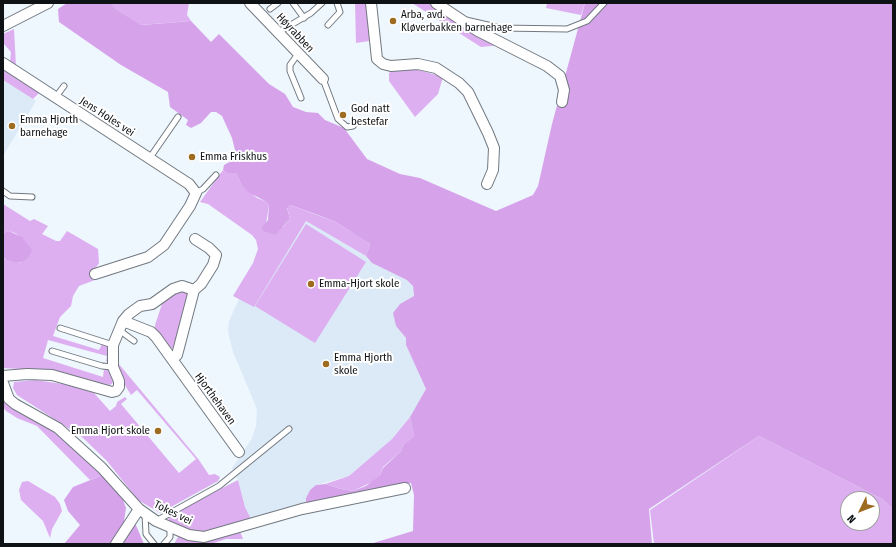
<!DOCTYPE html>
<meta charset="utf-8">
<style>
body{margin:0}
#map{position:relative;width:896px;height:547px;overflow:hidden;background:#eef6fe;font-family:"Fira Sans Condensed",sans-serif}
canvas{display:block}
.frame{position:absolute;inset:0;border:4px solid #0f1214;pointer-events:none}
.north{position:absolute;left:840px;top:491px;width:40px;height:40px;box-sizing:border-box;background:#fff;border:1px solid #9fa0a1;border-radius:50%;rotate:227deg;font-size:11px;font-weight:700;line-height:16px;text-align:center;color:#0f1214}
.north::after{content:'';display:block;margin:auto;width:14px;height:18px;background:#9e6c21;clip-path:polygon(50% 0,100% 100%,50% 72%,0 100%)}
</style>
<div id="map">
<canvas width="896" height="547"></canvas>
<div class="frame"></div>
<div class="north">N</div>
</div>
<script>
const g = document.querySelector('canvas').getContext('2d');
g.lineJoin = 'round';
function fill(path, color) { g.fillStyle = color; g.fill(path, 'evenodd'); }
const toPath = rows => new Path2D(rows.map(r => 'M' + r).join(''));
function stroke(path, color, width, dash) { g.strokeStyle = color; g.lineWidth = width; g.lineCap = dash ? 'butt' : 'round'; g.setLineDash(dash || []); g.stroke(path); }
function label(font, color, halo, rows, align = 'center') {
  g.font = font + ' "Fira Sans Condensed",sans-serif'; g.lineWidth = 4; g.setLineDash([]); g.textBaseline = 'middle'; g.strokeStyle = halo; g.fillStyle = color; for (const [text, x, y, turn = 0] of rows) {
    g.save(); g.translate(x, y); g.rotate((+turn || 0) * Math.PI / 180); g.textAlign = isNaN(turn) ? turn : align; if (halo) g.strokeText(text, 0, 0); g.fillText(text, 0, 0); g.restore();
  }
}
fill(toPath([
 [3,80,36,101,3,156],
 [306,221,366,256,372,263,408,280,413,286,414,296,409,299,396,326,406,338,406,345,426,389,410,417,392,439,349,476,316,485,310,490,306,498,306,505,251,519,245,507,238,480,232,468,251,440,256,426,257,409,233,352,228,332,229,321,239,299,254,306]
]), '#dceaf7');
fill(toPath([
 [111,3,189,3,187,15,191,21,140,25,114,9],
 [355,3,374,3,369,41,356,43],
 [412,3,435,3,501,45,481,47],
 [547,3,585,3,581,15,546,8],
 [14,29,16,67,10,63,11,52,3,43,3,34],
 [396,68,416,69,443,77,438,94,415,117,389,81,389,73],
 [3,69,39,93,33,99,3,80],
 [223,170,227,173,236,173,241,184,257,198,265,201,269,205,266,224,283,227,290,219,287,207,290,205,336,222,361,238,370,244,366,256,306,221,254,307,233,296,253,263,258,249,256,240,252,235,208,204,200,202],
 [3,204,30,221,34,219,48,226,42,234,56,241,60,241,67,231,98,249,99,263,93,272,95,280,79,286,73,296,71,306,60,317,53,336,99,350,102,344,107,346,110,351,109,360,106,362,107,356,48,340,43,358,103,377,104,369,109,369,114,380,112,384,109,385,98,383,53,371,3,368,3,257,6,260,17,263,22,262,31,250,22,238,15,233,9,231,3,233],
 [306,224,366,262,315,343,255,306],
 [178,290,186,290,191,294,175,347,168,349,155,333,155,325,164,298],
 [118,363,199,460,209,475,215,474,220,477,218,481,160,513,138,500,107,461,82,437,17,395,13,388,14,382,35,380,70,385,94,393,110,411,116,406,117,402,125,397,127,399,121,404,179,473,196,459,137,390,131,395,123,382],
 [3,393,49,426,103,475,90,480,37,426,17,418,6,411,3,407],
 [410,417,414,436,404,444,401,451,383,467,380,475,372,482,353,491,341,489,325,484,349,476,392,439],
 [759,436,882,499,893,509,893,544,654,544,650,510],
 [848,499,872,499,872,523,848,523],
 [238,480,245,507,251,519,217,532,190,532,170,522,168,518,174,513],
 [28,481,55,497,60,504,62,511,52,529,50,538,43,521,21,500,19,490,22,482],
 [239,529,243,539,226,539,211,544,174,544,179,535]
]), '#ddaff0');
fill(toPath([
 [67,3,111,3,115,9,141,25,191,21,211,42,219,34,269,84,285,94,293,107,306,112,318,113,325,120,344,128,367,159,400,174,420,178,496,211,533,195,538,186,552,124,585,3,893,3,893,509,882,499,759,436,649,509,652,544,370,544,413,531,414,495,411,483,306,505,306,498,310,490,316,485,325,484,341,489,353,491,366,486,380,475,383,468,401,451,404,444,414,436,410,417,426,389,406,345,406,338,396,326,393,313,400,304,414,296,413,286,407,280,372,263,366,256,370,244,336,222,318,215,290,205,287,208,290,219,275,235,263,231,262,227,268,220,269,205,265,201,248,192,241,184,236,173,227,173,223,170,224,165,237,158,232,138,222,116,216,112,211,112,201,123,191,128,186,125,188,120,170,107,168,92,121,65,59,22,58,9],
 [9,231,22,237,32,250,28,258,22,262,16,263,6,260,3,256,3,233],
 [103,475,122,497,126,508,123,528,111,544,64,544,80,525,68,511,64,500,73,487],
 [135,523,144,544,120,544]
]), '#d6a3eb');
const lane = toPath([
 [293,3,304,18],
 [270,9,278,3],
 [466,20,501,28,567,29,587,21,604,3],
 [328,25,340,12,337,3],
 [279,32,311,13,322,3],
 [298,54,290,65,290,71,301,98],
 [323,79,338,119,347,127,353,126],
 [55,98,64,86],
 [149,159,178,117],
 [3,191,10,196,32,197],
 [196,193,203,189,216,175],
 [60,328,113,345],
 [119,330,134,341],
 [52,351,102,366,113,367],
 [145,514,146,534,154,544],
 [156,521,219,486,289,429],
 [164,544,170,537,170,527]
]);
const street = toPath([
 [250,3,323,79],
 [371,3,377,59,383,64,391,66,418,64,436,68,459,83,468,92,488,133,494,148,493,170,487,184],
 [436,3,478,31,547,66,560,76,564,90,562,102],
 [3,26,48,3],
 [3,63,189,184,196,193,190,206,164,245,148,257,95,274],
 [123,321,151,332,156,337,239,452],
 [172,359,177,355,194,290],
 [3,376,27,374,52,375,112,392,116,391,119,387,119,381,113,367,113,345,123,321,129,314,140,306,152,304,173,289,182,286,194,290,201,284,213,265,216,255,209,248,195,239],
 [3,383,9,399,15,404,58,428,102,468,139,509,156,521,189,535,204,537,302,509,405,488],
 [116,544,139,509]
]);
stroke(lane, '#727980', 7);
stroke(street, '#727980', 12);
stroke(lane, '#fff', 5);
stroke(street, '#fff', 10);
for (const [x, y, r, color] of [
 [393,21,4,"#9e6c21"],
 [343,115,4,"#9e6c21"],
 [12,126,4,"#9e6c21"],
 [192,157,4,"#9e6c21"],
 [311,284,4,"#9e6c21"],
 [326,364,4,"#9e6c21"],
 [158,431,4,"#9e6c21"]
]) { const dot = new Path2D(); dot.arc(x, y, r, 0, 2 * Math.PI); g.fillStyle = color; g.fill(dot); stroke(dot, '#fff', 1.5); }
label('11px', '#0f1214', '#fff', [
 ["Arba, avd.",401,15],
 ["Kløverbakken barnehage",401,28],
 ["God natt",351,109],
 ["bestefar",351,122],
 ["Emma Hjorth",20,120],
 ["barnehage",20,133],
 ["Emma Friskhus",200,157],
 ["Emma-Hjort skole",319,284],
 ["Emma Hjorth",334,358],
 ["skole",334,371],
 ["Emma Hjort skole",150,431,"right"]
], 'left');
label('11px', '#0f1214', '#fff', [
 ["Høyrabben",295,33,47],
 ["Jens Holes vei",107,117,33],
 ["Hjorthehaven",215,399,54],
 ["Tokes vei",173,513,26]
]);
</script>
